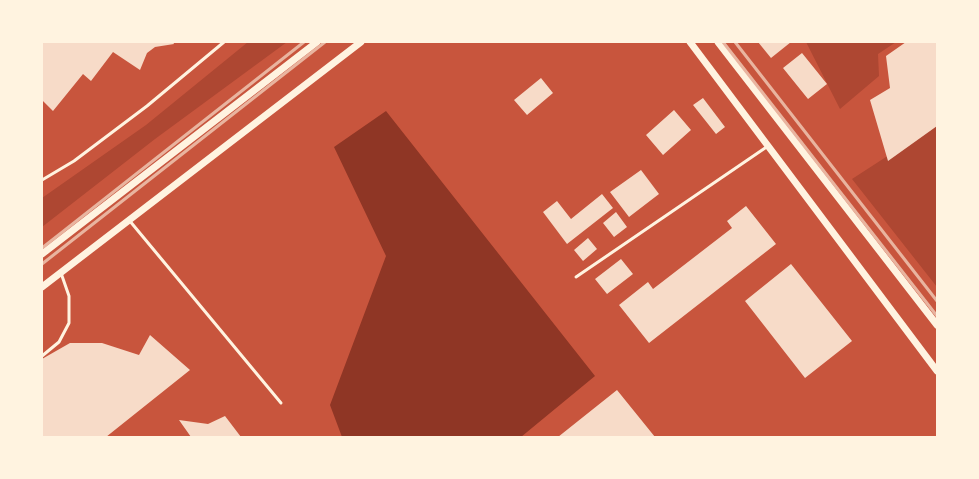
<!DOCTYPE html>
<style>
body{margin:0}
#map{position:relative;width:979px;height:479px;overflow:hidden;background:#c8553d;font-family:"Varela Round",sans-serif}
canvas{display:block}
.frame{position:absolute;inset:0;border:43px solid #fff3e0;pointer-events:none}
</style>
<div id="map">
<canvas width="979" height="479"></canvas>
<div class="frame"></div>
</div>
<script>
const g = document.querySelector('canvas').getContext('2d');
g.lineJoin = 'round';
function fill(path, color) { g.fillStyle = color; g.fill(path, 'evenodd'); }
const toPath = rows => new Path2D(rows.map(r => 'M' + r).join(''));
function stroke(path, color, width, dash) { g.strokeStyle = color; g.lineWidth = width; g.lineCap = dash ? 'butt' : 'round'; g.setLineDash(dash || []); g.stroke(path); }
fill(toPath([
 [248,42,287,42,155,139,42,227,42,198,146,125],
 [806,42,896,42,878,54,879,76,840,109],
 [937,124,937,287,852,179]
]), '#ae4732');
fill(toPath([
 [386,111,595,376,521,437,342,437,330,405,386,256,334,147]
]), '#8f3625');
fill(toPath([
 [42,42,173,42,174,44,155,47,147,53,140,70,113,52,91,81,83,74,53,111,42,100],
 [758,42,791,42,771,58],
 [906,42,937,42,937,126,888,161,870,100,890,88,886,56],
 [802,53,827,84,808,99,783,68],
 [541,78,553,93,527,115,514,100],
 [703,98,725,127,716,134,693,105],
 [674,110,691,130,663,155,646,135],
 [641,170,659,194,629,217,610,192],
 [602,194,613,208,567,244,543,212,557,201,571,219],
 [746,206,776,244,649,343,619,305,648,282,653,289,732,228,727,221],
 [616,212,627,227,614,237,603,223],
 [588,238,597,249,583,261,574,250],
 [621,259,633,274,607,294,595,279],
 [791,264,852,341,805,378,745,301],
 [150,335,190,370,106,437,42,437,42,359,70,343,102,343,139,355],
 [617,390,655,437,558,437],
 [225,416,241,437,191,437,179,420,208,424]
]), '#f7dbc8');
stroke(toPath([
 [42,180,74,161,147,106,224,42],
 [129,220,281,403],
 [576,277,768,146],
 [42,356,59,342,69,323,69,296,61,273]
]), '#fff3e0', 3);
stroke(toPath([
 [690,42,937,371],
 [718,42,937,325],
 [42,254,317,42],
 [42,287,361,42]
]), '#fff3e0', 7);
stroke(toPath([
 [723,42,937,316],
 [735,42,937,301],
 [42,248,304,42],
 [42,264,325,42]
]), '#e9b49f', 3);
</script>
